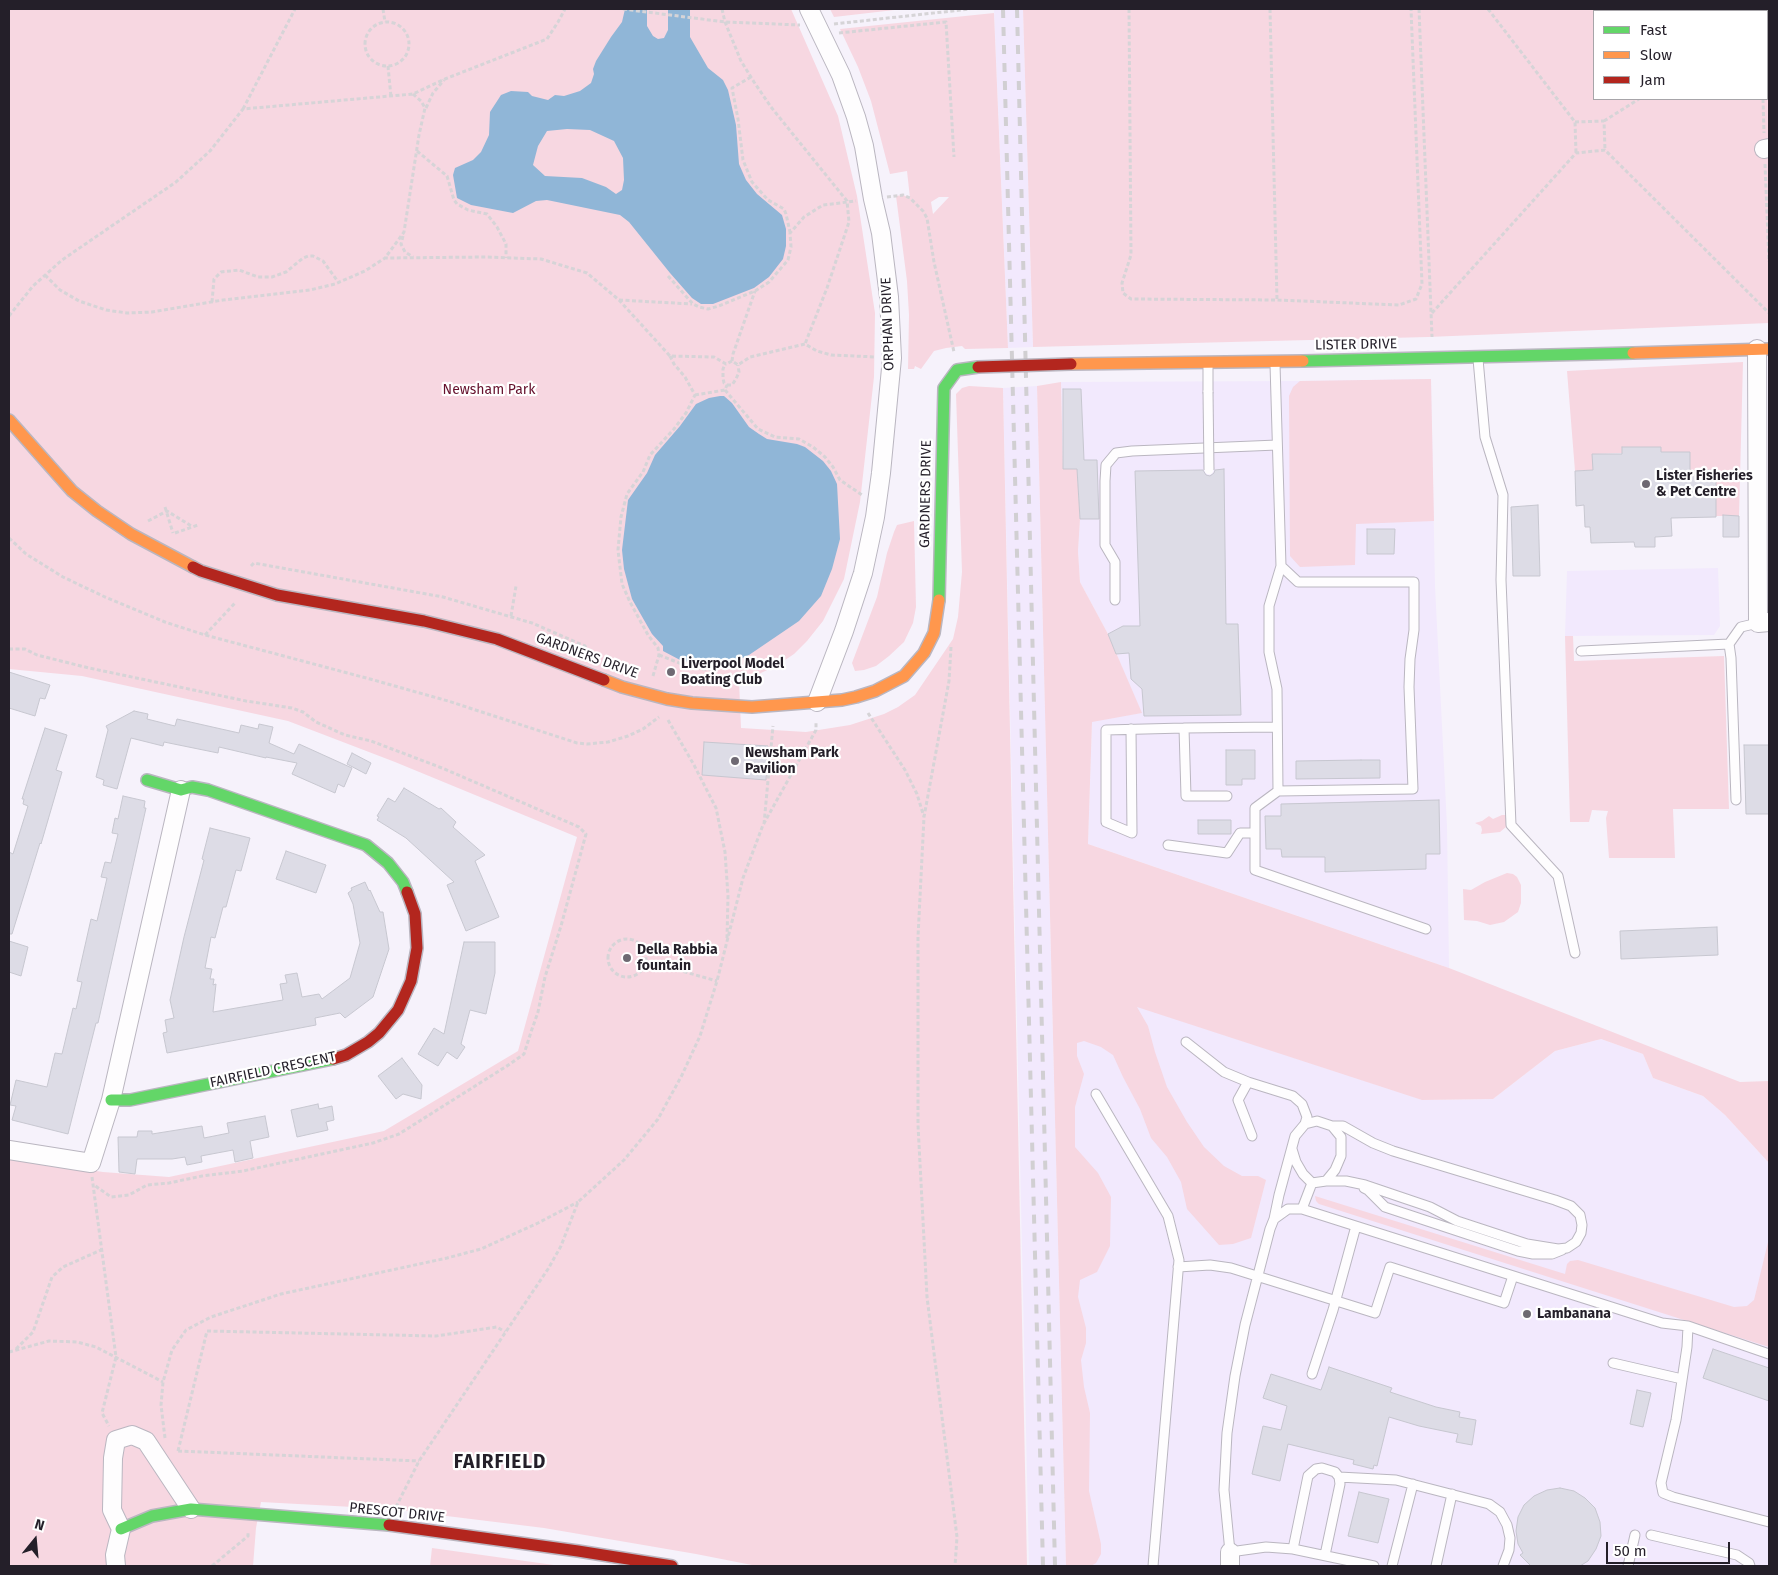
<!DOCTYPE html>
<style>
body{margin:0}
#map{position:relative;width:1778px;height:1575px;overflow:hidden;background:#f6f2fb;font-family:"Fira Sans",sans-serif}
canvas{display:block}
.frame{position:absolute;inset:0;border:10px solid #241f29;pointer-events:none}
.legend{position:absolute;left:1593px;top:10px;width:175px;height:90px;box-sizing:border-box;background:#fff;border:1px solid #a7a5a9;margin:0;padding:6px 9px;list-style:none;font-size:15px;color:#241f29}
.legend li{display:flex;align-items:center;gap:10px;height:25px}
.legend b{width:25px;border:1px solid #a7a5a9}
.north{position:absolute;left:10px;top:1515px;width:50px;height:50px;-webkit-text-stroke:4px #fff;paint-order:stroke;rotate:17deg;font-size:14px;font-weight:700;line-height:20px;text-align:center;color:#241f29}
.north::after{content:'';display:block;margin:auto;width:18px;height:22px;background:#241f29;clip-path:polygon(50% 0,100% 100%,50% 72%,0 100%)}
.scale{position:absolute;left:1606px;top:1542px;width:124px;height:22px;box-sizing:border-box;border:2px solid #241f29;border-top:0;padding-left:6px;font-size:15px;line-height:18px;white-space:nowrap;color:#241f29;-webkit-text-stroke:4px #fff;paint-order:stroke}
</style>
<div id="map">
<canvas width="1778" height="1575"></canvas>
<div class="frame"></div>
<ul class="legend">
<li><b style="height:6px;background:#63d668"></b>Fast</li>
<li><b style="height:6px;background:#ff974d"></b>Slow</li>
<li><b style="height:6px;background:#b3261e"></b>Jam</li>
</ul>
<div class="north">N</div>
<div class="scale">50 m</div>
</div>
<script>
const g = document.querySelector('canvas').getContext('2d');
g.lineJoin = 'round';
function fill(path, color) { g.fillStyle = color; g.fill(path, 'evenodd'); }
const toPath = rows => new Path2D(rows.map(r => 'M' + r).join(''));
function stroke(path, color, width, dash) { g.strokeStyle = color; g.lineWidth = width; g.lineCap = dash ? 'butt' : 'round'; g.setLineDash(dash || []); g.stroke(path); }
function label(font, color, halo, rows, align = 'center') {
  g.font = font + ' "Fira Sans",sans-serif'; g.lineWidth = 4.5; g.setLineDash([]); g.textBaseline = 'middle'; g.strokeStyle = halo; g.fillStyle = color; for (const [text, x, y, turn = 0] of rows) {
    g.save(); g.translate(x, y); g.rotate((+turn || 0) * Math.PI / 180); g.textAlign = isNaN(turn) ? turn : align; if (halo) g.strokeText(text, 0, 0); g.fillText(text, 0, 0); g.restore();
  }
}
fill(toPath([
 [994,9,1023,9,1033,347,1008,348],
 [1431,379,1435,586,1447,826,1449,968,1088,844,1092,721,1141,713,1108,634,1080,582,1078,551,1080,519,1077,470,1063,469,1061,382,1300,381],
 [1037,386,1066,1566,1029,1566,1003,388],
 [1718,568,1720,626,1714,635,1565,636,1567,571],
 [1136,1006,1423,1100,1493,1099,1555,1051,1601,1039,1643,1054,1653,1078,1703,1096,1725,1115,1769,1163,1769,1566,1084,1566,1063,1027]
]), '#f2e9fd');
fill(toPath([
 [9,9,791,9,838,116,857,196,875,313,874,377,860,502,844,579,823,621,807,641,794,654,776,666,750,678,739,681,741,728,806,732,850,725,884,714,898,707,915,695,953,639,958,617,962,572,956,394,962,388,969,386,1003,388,1027,1566,757,1566,696,1554,544,1528,390,1509,261,1502,256,1528,253,1566,9,1566,9,1158,103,1172,169,1177,384,1131,518,1051,577,837,395,762,288,721,82,676,9,669],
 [830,9,903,9,834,17],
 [1023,9,1729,9,1738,11,1594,11,1594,99,1767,99,1767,20,1769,21,1769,323,1428,337,1033,347],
 [994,13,1008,348,965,349,962,346,946,348,934,351,921,369,915,366,914,369,908,369,909,315,907,281,896,196,903,195,910,198,907,171,890,174,871,101,858,67,840,29],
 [939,197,949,197,933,214,931,202],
 [1743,362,1739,516,1716,516,1716,471,1690,471,1690,452,1661,452,1661,447,1622,447,1622,453,1593,454,1593,470,1575,471,1567,371],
 [1431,379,1434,521,1356,524,1355,565,1300,567,1290,556,1289,396,1293,387,1300,381],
 [1061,382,1063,469,1077,469,1080,519,1078,551,1080,582,1108,634,1142,713,1092,722,1088,844,1449,968,1740,1082,1769,1081,1769,1163,1725,1115,1703,1096,1653,1078,1643,1054,1601,1039,1555,1051,1493,1099,1422,1100,1137,1007,1148,1026,1155,1052,1167,1087,1187,1122,1204,1147,1224,1166,1242,1176,1258,1176,1266,1180,1251,1238,1233,1244,1219,1245,1187,1209,1181,1182,1167,1157,1151,1138,1140,1109,1123,1077,1113,1055,1101,1047,1084,1041,1077,1043,1077,1056,1084,1074,1075,1107,1075,1147,1098,1173,1111,1197,1110,1246,1097,1272,1080,1280,1078,1297,1086,1328,1086,1343,1081,1360,1084,1387,1090,1413,1089,1491,1101,1544,1101,1554,1096,1563,1091,1566,1066,1566,1037,386],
 [914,521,916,607,913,623,904,642,889,656,876,666,864,670,855,671,852,663,877,597,887,553,894,532,897,525],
 [1565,636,1573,636,1574,661,1724,656,1729,809,1673,809,1675,858,1609,858,1606,818,1608,811,1592,810,1589,822,1570,822],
 [1502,815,1507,815,1506,827,1500,832,1481,834,1482,830,1481,826,1475,823,1482,821,1489,816,1493,819],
 [1507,873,1513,874,1517,877,1521,885,1521,903,1518,912,1504,922,1490,925,1477,921,1464,920,1463,889,1471,890,1485,882],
 [1315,1196,1565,1274,1567,1264,1570,1261,1578,1260,1734,1307,1747,1306,1754,1300,1769,1238,1769,1347,1319,1204,1316,1201],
 [432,1548,561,1566,430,1566]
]), '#f7d7e1');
fill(toPath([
 [625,9,647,9,647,26,653,36,658,39,664,38,668,30,668,9,690,9,690,37,708,68,723,80,728,90,736,125,739,164,746,180,757,194,782,215,786,229,786,246,783,259,769,277,754,288,713,304,701,304,692,298,670,273,629,222,620,215,547,200,536,201,513,213,471,205,457,198,453,175,455,168,473,160,481,152,489,135,490,112,501,95,511,91,528,92,532,96,548,100,555,95,564,96,580,91,591,83,594,74,593,69,596,61,611,37,622,22],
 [567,129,590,130,614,141,623,158,624,180,622,190,616,194,606,187,582,178,545,176,533,165,538,146,547,131],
 [720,396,724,396,732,403,749,427,759,434,767,439,797,444,805,447,823,461,831,471,837,484,840,539,832,569,821,596,799,621,749,655,734,662,712,665,682,661,663,651,663,646,652,634,632,599,624,569,622,550,628,500,647,473,655,455,680,426,696,404,709,398]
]), '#90b6d7');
const building = toPath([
 [1063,389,1081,389,1084,460,1097,460,1099,519,1080,519,1077,469,1063,469,1063,389],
 [1622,447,1661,447,1661,452,1690,452,1690,471,1716,470,1716,517,1671,518,1672,536,1655,537,1655,547,1635,547,1634,542,1591,543,1590,527,1585,527,1584,505,1576,506,1575,471,1593,470,1592,454,1622,454,1622,447],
 [1224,469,1226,624,1238,624,1241,715,1144,716,1142,689,1131,679,1129,653,1116,654,1108,634,1123,626,1140,626,1135,471,1203,470,1206,475,1210,476,1214,473,1215,470,1224,469],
 [1538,505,1540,576,1513,576,1511,507,1538,505],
 [1723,515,1739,516,1739,537,1723,537,1723,515],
 [1367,529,1395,529,1394,554,1367,554,1367,529],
 [9,672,50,685,45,699,40,698,35,716,9,708,9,672],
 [134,711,148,714,147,719,175,726,177,719,239,733,241,725,258,729,259,724,273,727,269,743,294,754,299,744,352,768,344,787,338,784,335,793,292,774,297,763,266,757,266,758,219,747,218,753,164,742,163,746,131,738,117,789,103,785,104,780,96,777,108,730,106,726,134,711],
 [45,728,67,735,56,770,62,772,41,844,40,843,12,934,9,934,9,852,13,854,28,806,23,804,24,799,22,799,45,728],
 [704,742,768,746,766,780,702,775,704,742],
 [1744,745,1769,745,1769,814,1746,814,1744,745],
 [1226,750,1255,750,1255,779,1242,779,1242,785,1226,785,1226,750],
 [352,753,371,763,366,774,347,764,352,753],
 [1361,760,1380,760,1380,778,1296,779,1296,761,1361,760],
 [404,788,439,809,441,808,456,822,453,827,485,855,475,861,499,917,466,931,447,885,454,882,406,838,377,820,379,817,377,816,388,798,395,802,404,788],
 [123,796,145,801,144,808,146,808,98,1023,96,1023,68,1134,12,1120,16,1106,10,1105,16,1080,47,1087,55,1053,62,1054,73,1008,76,1009,82,982,77,981,91,919,97,921,107,878,101,877,105,862,111,863,118,834,112,833,115,818,118,819,123,796],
 [1439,800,1440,854,1426,854,1426,869,1325,872,1325,857,1282,857,1281,849,1266,849,1265,816,1281,816,1281,804,1439,800],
 [1198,820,1231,820,1231,834,1198,834,1198,820],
 [210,828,250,838,241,871,236,870,226,907,223,907,215,938,211,937,205,968,212,969,210,979,214,979,213,985,216,984,213,1012,283,1000,280,984,287,983,285,975,297,973,302,997,319,994,322,999,350,978,360,943,353,904,348,893,352,890,351,888,365,882,369,891,370,890,380,912,383,912,389,949,373,997,345,1018,340,1013,315,1018,316,1025,167,1053,163,1033,167,1032,165,1020,174,1018,170,1000,184,937,204,860,202,859,210,828],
 [286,851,326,865,316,893,276,879,286,851],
 [1717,927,1718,955,1621,959,1620,931,1717,927],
 [9,941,28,947,21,976,9,972,9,941],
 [464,942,495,942,495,973,486,1014,470,1010,461,1044,465,1047,457,1059,447,1052,438,1066,418,1054,434,1028,444,1034,464,942],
 [402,1058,422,1085,421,1099,403,1094,396,1099,378,1076,402,1058],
 [318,1104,319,1109,332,1106,334,1120,326,1122,328,1130,297,1137,291,1110,318,1104],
 [265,1116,269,1137,250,1141,253,1158,235,1162,233,1150,201,1156,202,1162,187,1165,185,1157,172,1159,137,1159,135,1174,119,1172,118,1137,137,1137,138,1131,152,1131,152,1134,202,1126,204,1138,229,1133,227,1123,265,1116],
 [1713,1349,1769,1368,1769,1401,1703,1378,1713,1349],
 [1329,1367,1392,1388,1390,1392,1436,1407,1460,1412,1459,1417,1476,1420,1472,1445,1456,1442,1458,1434,1419,1426,1389,1417,1377,1466,1374,1465,1373,1469,1353,1464,1354,1460,1288,1444,1280,1481,1252,1474,1263,1426,1281,1430,1287,1406,1263,1398,1271,1374,1321,1390,1329,1367],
 [1637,1390,1651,1393,1643,1427,1630,1424,1637,1390],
 [1560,1488,1574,1491,1585,1498,1595,1508,1600,1522,1601,1536,1596,1549,1588,1561,1580,1566,1531,1566,1520,1555,1523,1553,1518,1544,1516,1531,1518,1517,1524,1505,1534,1496,1547,1490,1560,1488],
 [1359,1492,1389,1499,1378,1543,1348,1536,1359,1492]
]);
fill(building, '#dddce6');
stroke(building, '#c7c7d0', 1);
const lane = toPath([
 [1478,359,1485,437,1503,495,1501,580,1511,825,1558,876,1575,953],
 [1208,363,1208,392],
 [1275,364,1281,566,1269,606,1269,652,1277,689,1278,791],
 [1281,566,1298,582,1414,582,1414,630,1410,659,1409,687,1413,789,1278,791,1255,808,1255,870,1426,929],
 [1115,600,1115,562,1105,545,1105,481,1106,465,1116,453,1132,451,1277,445],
 [1729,644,1731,658,1736,800],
 [1581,651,1729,644,1741,627,1758,623],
 [1184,728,1186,796,1227,796],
 [1131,729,1132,833,1106,822,1106,730,1184,728,1277,727],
 [1168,845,1227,853,1240,833,1255,833],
 [1186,1042,1224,1072,1248,1082],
 [1096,1094,1168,1216,1179,1260,1153,1566],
 [1252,1136,1238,1100,1248,1082,1293,1096,1302,1104,1307,1117,1305,1124],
 [1292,1149,1296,1162,1303,1174,1312,1183],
 [1326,1181,1346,1181,1365,1185,1430,1207,1457,1221,1527,1244,1558,1249,1567,1248,1576,1242,1581,1233,1582,1225,1580,1215,1571,1206,1555,1200,1393,1151,1373,1143,1343,1126,1332,1126],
 [1364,1188,1368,1190,1385,1207,1518,1251,1533,1254,1552,1254,1562,1250],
 [1274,1219,1279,1195,1295,1136,1305,1124,1317,1121,1332,1126,1341,1137,1341,1156,1335,1170,1326,1181,1312,1183,1302,1209],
 [1178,1267,1210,1265,1231,1268,1375,1313,1390,1267,1504,1303,1513,1276],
 [1688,1326,1687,1347,1676,1420,1661,1483,1663,1493,1673,1497,1769,1522],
 [1613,1363,1682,1379],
 [1312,1374,1333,1310,1356,1226],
 [1339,1477,1396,1480,1489,1504,1500,1512,1507,1525,1510,1538,1509,1550,1503,1566],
 [1651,1535,1737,1555,1749,1563,1750,1566],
 [1293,1549,1308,1476,1316,1469,1322,1468,1335,1472,1339,1477,1340,1484,1325,1555],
 [1374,1566,1293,1549,1266,1547,1230,1552,1224,1490,1227,1433,1235,1376,1245,1325,1270,1229,1274,1219,1288,1209,1302,1209,1662,1323,1688,1326,1769,1354],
 [1392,1566,1413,1484],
 [1436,1566,1452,1494],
 [1628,1566,1635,1535]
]);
const street = toPath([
 [809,9,841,75,856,117,864,146,873,199,881,233,889,297,892,358,881,473,875,517,863,573,844,631,817,702],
 [1764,149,1769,148],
 [1757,349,1758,623,1769,622],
 [9,1150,91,1163,111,1100,181,790],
 [1230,1552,1230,1566],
 [116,1566,115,1555,121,1529,112,1510,113,1458,116,1440,132,1435,146,1441,191,1509]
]);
const fast = toPath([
 [1303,361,1633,353],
 [939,600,944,388,957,370,978,367],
 [147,780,181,790,192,787,208,790,366,845,388,863,403,882,407,892],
 [111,1100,130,1100,333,1059],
 [121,1529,152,1516,191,1509,389,1525]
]);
const slow = toPath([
 [1633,353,1769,349],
 [1071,364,1303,361],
 [9,420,72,491,97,511,131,534,193,567],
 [604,680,622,687,667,699,692,703,752,707,842,700,856,697,875,691,904,676,924,653,934,633,939,600]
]);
const jam = toPath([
 [193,567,201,571,277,595,424,621,497,639,604,680],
 [333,1059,346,1055,368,1042,379,1033,398,1010,411,981,417,948,415,914,407,892],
 [389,1525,578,1551,672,1566]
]);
stroke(lane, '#bab6c0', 11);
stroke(street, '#bab6c0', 20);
stroke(fast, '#bab6c0', 14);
stroke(slow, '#bab6c0', 14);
stroke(jam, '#bab6c0', 14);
stroke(toPath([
 [383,9,385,22],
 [623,9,725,22,800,25],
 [722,9,725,22,741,61,754,82,771,107,847,201,849,222,827,288,805,344],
 [1129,9,1131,255,1122,283,1123,293,1131,299,1277,300,1399,305,1416,299,1422,284,1411,9],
 [1270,9,1277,300],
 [1419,9,1432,337],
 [1488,9,1575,122,1576,153],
 [1759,9,1759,11],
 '365 44a22 22 0 1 1 44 0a22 22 0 1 1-44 0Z',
 [834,24,970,9],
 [839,33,946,22,954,157],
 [388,66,391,97],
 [751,77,732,88,738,119,743,160,752,182,768,200,784,209,786,214,790,232],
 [413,94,421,101,425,108,419,135,404,232,385,258,486,257,541,259,587,273,619,300,670,356,714,357,726,364,732,361,738,365,750,357,805,344,817,351,831,355,876,357],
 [1763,99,1764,133],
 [426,108,433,93,444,80],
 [243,109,295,9],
 [1604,121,1639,99],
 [1575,122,1604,121,1605,150],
 [417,151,447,176,454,200,457,204,468,210,487,214,497,227,506,244,506,258],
 [1765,164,1769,262],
 [887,197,903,195,910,198,923,211,927,218,934,262,954,352],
 [403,236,401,244,405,252,413,257],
 [45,275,60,290,79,301,106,310,127,313,152,312,223,300,310,290,335,284,365,271,385,258],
 [668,276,693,304,699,307,708,309,719,306,755,291,769,282,788,260,791,247,790,233,804,217,823,205,856,201],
 [619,300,692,304],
 [212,302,214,279,221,272,239,270,258,277,272,277,286,272,303,258,308,256,313,256,323,261,339,283],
 [1432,313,1576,153,1605,150,1769,313],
 [9,316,33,286,62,260,176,182,210,151,243,109,413,94,445,79,547,39,558,22,565,9],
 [732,361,733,354,755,291],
 [727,385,732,385,736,379,739,372,738,365],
 [725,390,758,429,775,437,799,439,813,447,825,457,833,467,840,480,862,495],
 [695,395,725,390,727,385,724,383,723,378,723,369,725,364],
 [165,507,173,533],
 [148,521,167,511,193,527],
 [175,533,198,525],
 [9,538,26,554,63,577,105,597,165,622,205,635,370,679,448,701,577,743,587,744,608,742,628,736,643,729,659,717],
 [251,566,254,563,443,597,532,623,585,646,589,652],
 [511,616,516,586],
 [205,635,235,603],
 [951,647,949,681,924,817,918,937,918,1125,927,1297,957,1537,955,1566],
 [9,649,25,649,37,655,89,668,246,701,292,708,303,712,316,722,345,735,371,741,442,768,579,827,586,834,561,926,545,977,538,1012,531,1032,524,1054,510,1064,399,1134,373,1143,243,1171,202,1176,169,1183,147,1185,129,1195,111,1197,94,1185],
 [659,655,692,668,716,670],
 [653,676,659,655,658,648,648,635,630,602,622,584,618,550,621,517,627,494,643,472,650,455,674,429,686,413,695,395,685,377,674,364,670,356],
 [868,713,905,770,917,794,924,817],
 [668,720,694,765,716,808,725,852,728,896,727,938],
 [764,824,773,726],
 '608 958a19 19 0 1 1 38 0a19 19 0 1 1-38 0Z',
 [646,961,717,981],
 [92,1177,116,1357,102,1413,109,1426],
 [16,1349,33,1332,52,1277,63,1267,101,1250],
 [9,1352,49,1341,77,1342,96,1347,163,1382],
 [165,1438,161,1405,163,1382,172,1350,186,1330,211,1317,281,1294,447,1258,481,1249,538,1223,578,1202],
 [178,1451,207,1331,436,1336,497,1327,505,1332],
 [178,1451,419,1461],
 [396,1507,419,1461,548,1269,561,1246,578,1202,624,1160,658,1119,682,1075,700,1036,717,981,743,878,763,825,816,730,816,722],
 [212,1566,248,1536,248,1532]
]), '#d6d4d7', 3, [4, 2.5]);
stroke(lane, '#fefdfe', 9);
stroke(street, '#fefdfe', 18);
stroke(fast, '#63d668', 11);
stroke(slow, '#ff974d', 11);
stroke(jam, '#b3261e', 11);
stroke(toPath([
 [1003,9,1043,1566],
 [1017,9,1055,1566]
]), '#d1cfd2', 4, [9, 9]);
const laneBridge = toPath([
 [1208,392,1209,470]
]);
const jamBridge = toPath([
 [978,367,1071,364]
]);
stroke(laneBridge, '#bab6c0', 11, []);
stroke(jamBridge, '#bab6c0', 14, []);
stroke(laneBridge, '#fefdfe', 9);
stroke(jamBridge, '#b3261e', 11);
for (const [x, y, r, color] of [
 [1646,484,5,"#6e6972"],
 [671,672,5,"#6e6972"],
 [735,761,5,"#6e6972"],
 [627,958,5,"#6e6972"],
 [1527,1314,5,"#6e6972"]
]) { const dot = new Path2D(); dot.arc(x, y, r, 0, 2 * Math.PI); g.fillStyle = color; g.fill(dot); stroke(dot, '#fff', 2); }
label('14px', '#241f29', '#fff', [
 ["ORPHAN DRIVE",888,324,-92],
 ["LISTER DRIVE",1356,345,-1],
 ["GARDNERS DRIVE",926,494,-89],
 ["GARDNERS DRIVE",587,656,20],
 ["FAIRFIELD CRESCENT",273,1070,-12],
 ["PRESCOT DRIVE",397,1513,6]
]);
label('14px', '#65112d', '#fff', [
 ["Newsham Park",489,390]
]);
label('bold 14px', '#241f29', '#fff', [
 ["Lister Fisheries",1656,476],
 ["& Pet Centre",1656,492],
 ["Liverpool Model",681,664],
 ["Boating Club",681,680],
 ["Newsham Park",745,753],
 ["Pavilion",745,769],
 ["Della Rabbia",637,950],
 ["fountain",637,966],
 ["Lambanana",1537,1314]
], 'left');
g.letterSpacing = '1px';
label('bold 19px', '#241f29', '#fff', [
 ["FAIRFIELD",500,1463]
]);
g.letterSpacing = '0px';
</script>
